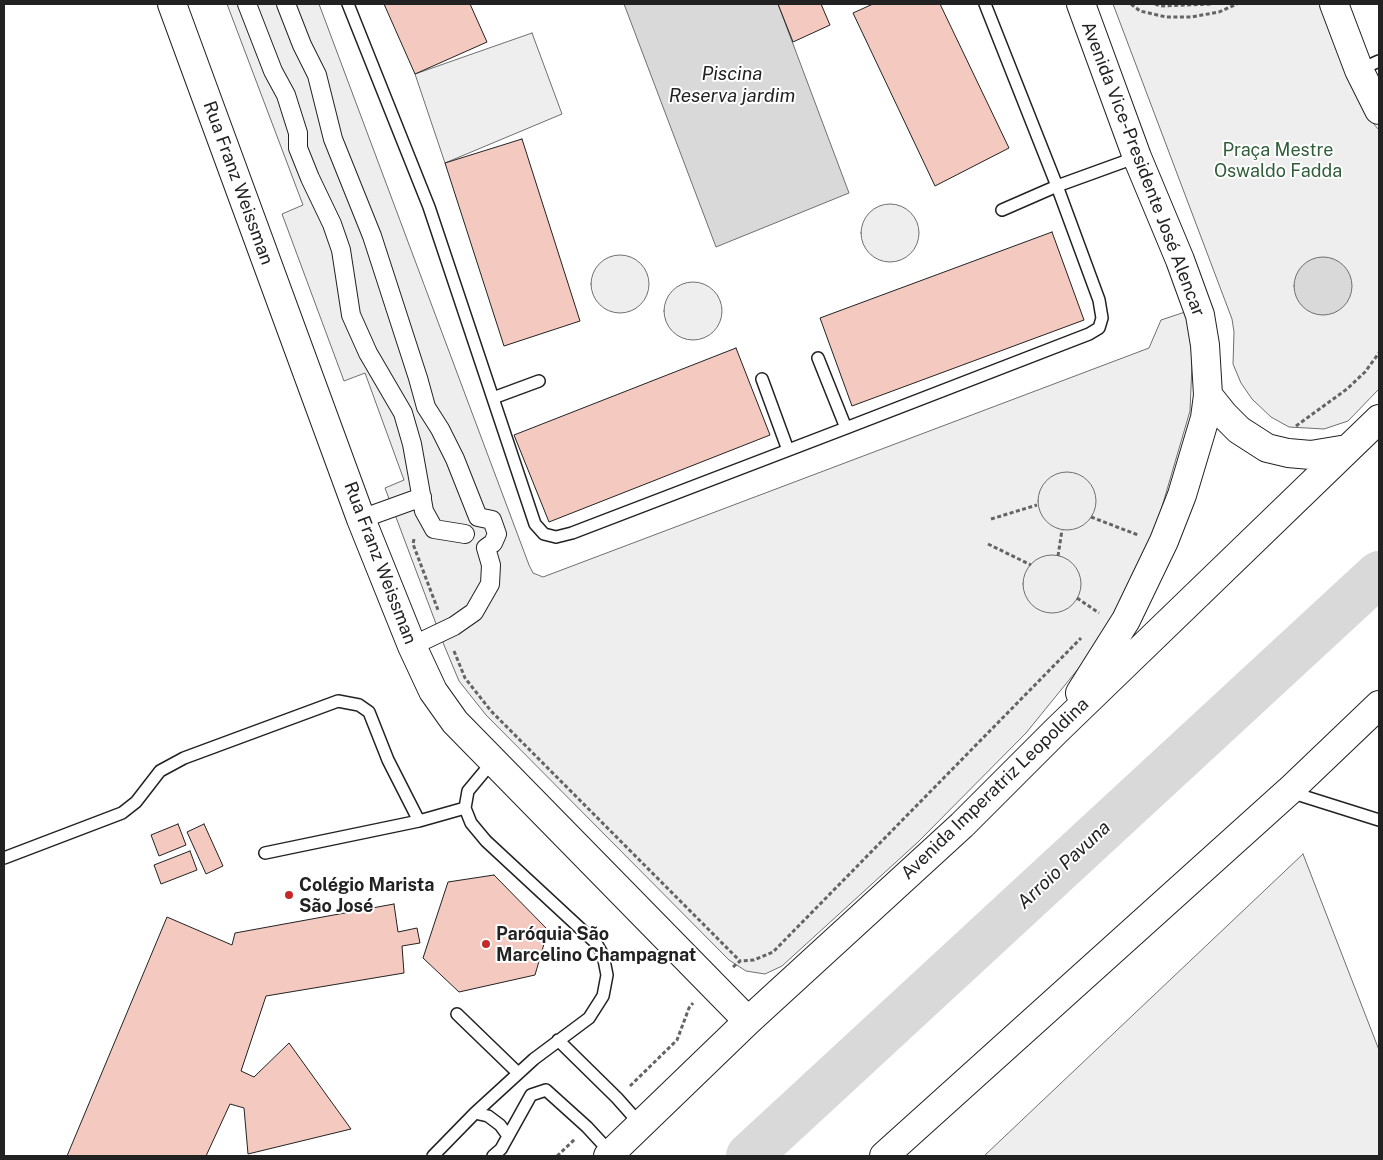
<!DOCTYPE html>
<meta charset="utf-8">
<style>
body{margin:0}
#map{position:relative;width:1383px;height:1160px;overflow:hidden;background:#fff;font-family:"Public Sans",sans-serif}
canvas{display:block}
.frame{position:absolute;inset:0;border:5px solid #222;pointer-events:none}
</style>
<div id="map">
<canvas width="1383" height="1160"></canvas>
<div class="frame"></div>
</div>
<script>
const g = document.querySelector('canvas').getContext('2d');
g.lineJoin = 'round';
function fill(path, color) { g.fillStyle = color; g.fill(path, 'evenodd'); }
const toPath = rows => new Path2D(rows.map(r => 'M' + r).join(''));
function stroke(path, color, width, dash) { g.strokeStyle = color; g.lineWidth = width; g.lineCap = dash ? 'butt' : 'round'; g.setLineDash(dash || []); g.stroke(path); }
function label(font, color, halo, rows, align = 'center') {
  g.font = font + ' "Public Sans",sans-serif'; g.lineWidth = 4; g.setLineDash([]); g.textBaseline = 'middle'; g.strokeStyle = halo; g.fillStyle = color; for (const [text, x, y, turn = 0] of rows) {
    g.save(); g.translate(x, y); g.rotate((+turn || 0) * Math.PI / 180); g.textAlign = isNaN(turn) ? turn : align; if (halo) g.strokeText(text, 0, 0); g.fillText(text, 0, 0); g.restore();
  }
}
const green = toPath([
 [227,4,319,4,529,565,533,573,543,577,1149,348,1161,320,1191,310,1193,341,1190,411,1152,541,1104,637,1026,733,918,842,782,966,765,974,746,971,729,960,486,715,459,681,444,645,385,488,404,480,365,373,344,381,282,214,303,205,227,4],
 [1113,4,1320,4,1339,53,1368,117,1379,130,1379,389,1348,421,1324,429,1289,427,1271,417,1252,399,1241,383,1233,364,1234,332,1232,319,1113,4],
 [532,33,562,114,445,163,415,74,532,33],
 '861 233a29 29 0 1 1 58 0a29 29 0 1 1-58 0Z',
 '591 284a29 29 0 1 1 58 0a29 29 0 1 1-58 0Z',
 '664 311a29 29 0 1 1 58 0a29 29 0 1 1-58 0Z',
 [1303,854,1379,1050,1379,1156,984,1156,1303,854]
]);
fill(green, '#eee');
stroke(green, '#6f6f6f', 1);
const parking = toPath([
 '1038 501a29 29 0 1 1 58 0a29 29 0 1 1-58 0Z',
 '1023 584a29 29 0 1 1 58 0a29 29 0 1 1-58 0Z'
]);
fill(parking, '#ededed');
stroke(parking, '#6f6f6f', 1);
const water = toPath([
 [624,4,778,4,849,193,716,247,624,4],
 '1294 286a29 29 0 1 1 58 0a29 29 0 1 1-58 0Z'
]);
fill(water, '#d9d9d9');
stroke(water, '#6f6f6f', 1);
stroke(toPath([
 [749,1156,1379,574]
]), '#d9d9d9', 46);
const building = toPath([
 [384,4,470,4,487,42,415,74,384,4],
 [778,4,821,4,830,25,793,42,778,4],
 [873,4,940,4,1009,148,935,186,853,13,873,4],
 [522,139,580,321,504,346,445,163,522,139],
 [1052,232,1084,320,852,406,820,318,1052,232],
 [736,348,770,435,549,522,514,435,736,348],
 [178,824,186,845,159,856,151,835,178,824],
 [204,824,223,866,206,874,187,832,204,824],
 [190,851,197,870,161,884,154,865,190,851],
 [494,875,548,930,535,975,459,992,423,958,448,882,494,875],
 [394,904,398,932,417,928,420,943,402,946,404,973,266,996,241,1071,254,1077,289,1043,351,1129,248,1154,244,1108,230,1104,206,1156,67,1156,167,917,232,945,235,933,394,904]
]);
fill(building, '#f3c9c0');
stroke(building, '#222', 1);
const service = toPath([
 [348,4,429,207,535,524,544,534,556,537,572,533,846,428,1089,334,1099,328,1102,318,1099,300,1057,186,985,4],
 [1359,70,1379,61],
 [1002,210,1057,186,1137,157],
 [818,358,846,428],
 [762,379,788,450],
 [493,398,539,381],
 [1290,792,1379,820],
 [265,853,419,821],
 [4,858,122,813,136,802,160,771,184,758,338,701,359,705,369,712,388,760,419,821,465,808],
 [457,1014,518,1073],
 [558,1040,617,1098,641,1125],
 [475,1113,488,1116,500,1125,508,1136],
 [433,1156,475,1113,534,1059,589,1018,603,996,607,975,603,955,596,943,486,841,471,823,465,808,468,791,493,761],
 [493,1156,501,1149,531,1095,546,1090,587,1127,611,1153]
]);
const pedestrian = toPath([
 [247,4,273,71,286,95,298,133,298,148,310,178,332,224,341,250,351,315,368,353,403,413,412,444,424,511,434,529,465,534],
 [286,4,302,45,317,75,333,139,372,236,418,378,426,407,440,429,455,459,478,517,492,520,497,534,493,543,486,548,491,565,490,584,474,612,454,626,412,646],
 [361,519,422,497]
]);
const tertiary = toPath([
 [172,4,361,519,412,646,433,691,455,722,748,1021],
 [1334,4,1359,70,1379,110],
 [1208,395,1224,415,1239,430,1267,448,1288,453,1311,455,1347,449],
 [1080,693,1126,620,1164,541,1182,495,1205,418,1208,395,1205,345,1200,315,1180,260,1137,157,1081,4],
 [608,1156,748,1021,962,825,1056,731,1379,419],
 [884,1156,1289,791,1379,705]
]);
stroke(service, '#222', 14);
stroke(pedestrian, '#222', 20);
stroke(tertiary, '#222', 30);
stroke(toPath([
 [1131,4,1140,11,1166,17,1191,17,1219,12,1237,4],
 [1155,4,1161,6,1211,4],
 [1296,426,1347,389,1365,372,1379,353],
 [1091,517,1138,535],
 [991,519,1037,505],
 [414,539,413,544,438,610],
 [988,544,1031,565],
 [1058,556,1062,530],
 [1077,598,1099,613],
 [454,651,465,678,491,711,740,961],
 [733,967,740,961,754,960,773,952,1081,638],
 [630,1086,677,1040,689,1008,693,1003],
 [557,1156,575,1139]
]), '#646464', 3, [4, 2.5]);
stroke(service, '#fff', 11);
stroke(pedestrian, '#fff', 18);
stroke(tertiary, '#fff', 28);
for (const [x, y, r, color] of [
 [289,895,5,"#c62828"],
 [486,944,5,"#c62828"]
]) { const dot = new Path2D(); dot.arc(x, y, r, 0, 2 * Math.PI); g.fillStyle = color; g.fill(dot); stroke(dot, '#fff', 2); }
label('18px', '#2f5e38', '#fff', [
 ["Praça Mestre",1278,150],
 ["Oswaldo Fadda",1278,171]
]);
label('18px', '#222', '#fff', [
 ["Avenida Vice-Presidente José Alencar",1143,169,69],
 ["Rua Franz Weissman",238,183,70],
 ["Rua Franz Weissman",380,563,69],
 ["Avenida Imperatriz Leopoldina",995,789,-44]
]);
label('bold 18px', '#222', '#fff', [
 ["Colégio Marista",299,885],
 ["São José",299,906],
 ["Paróquia São",496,934],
 ["Marcelino Champagnat",496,955]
], 'left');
label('italic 19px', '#222', '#fff', [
 ["Piscina",732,74],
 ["Reserva jardim",732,96],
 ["Arroio Pavuna",1064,865,-43]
]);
</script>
